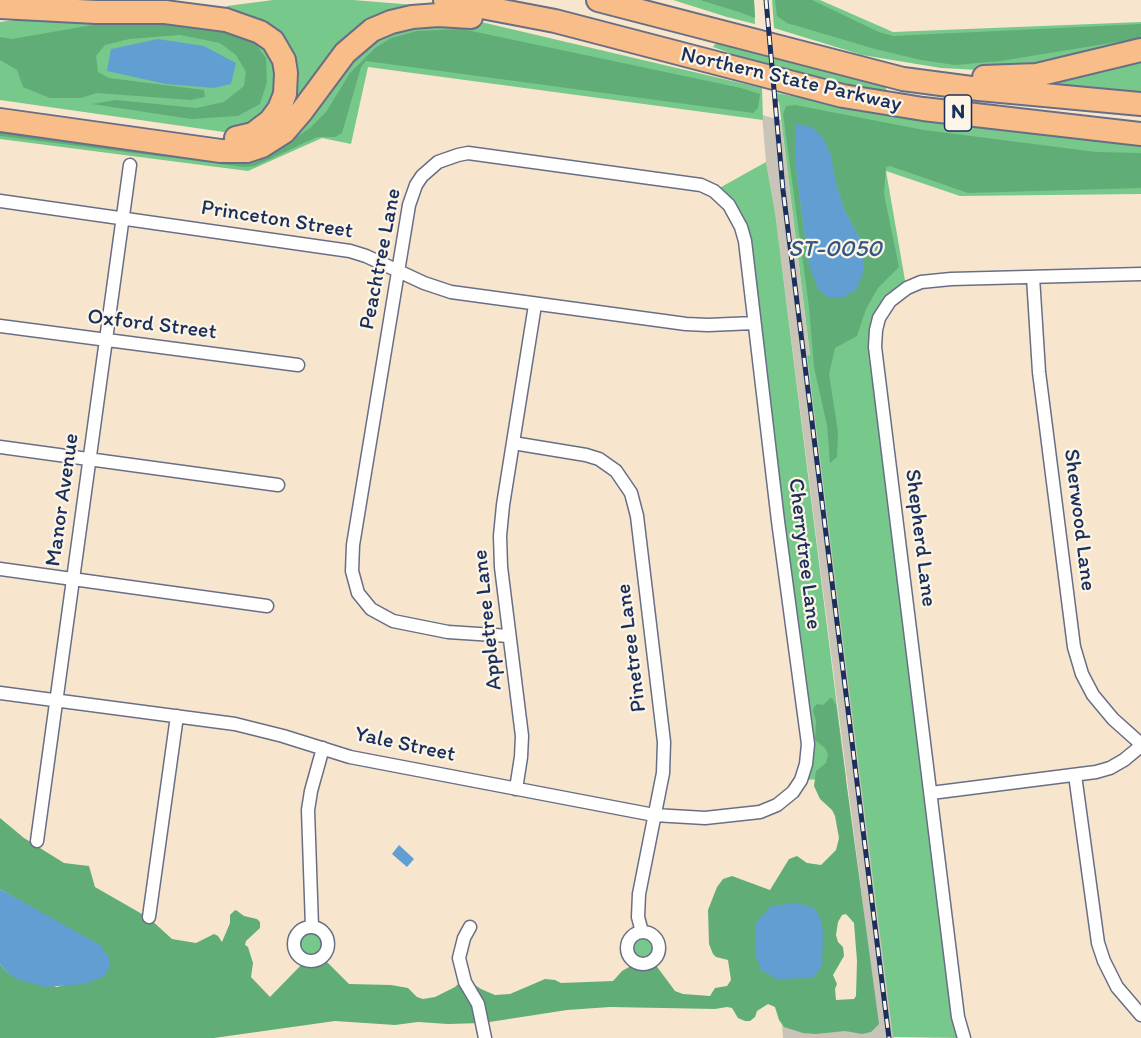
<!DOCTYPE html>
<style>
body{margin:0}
canvas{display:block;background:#f7e6cd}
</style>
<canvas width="1141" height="1038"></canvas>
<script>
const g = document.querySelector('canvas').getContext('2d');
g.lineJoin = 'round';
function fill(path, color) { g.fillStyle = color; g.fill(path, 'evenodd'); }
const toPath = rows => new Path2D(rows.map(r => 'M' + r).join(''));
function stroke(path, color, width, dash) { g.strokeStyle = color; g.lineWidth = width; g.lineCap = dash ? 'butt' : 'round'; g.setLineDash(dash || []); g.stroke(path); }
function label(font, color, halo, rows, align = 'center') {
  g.font = font + ' Itim,sans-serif'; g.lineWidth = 4.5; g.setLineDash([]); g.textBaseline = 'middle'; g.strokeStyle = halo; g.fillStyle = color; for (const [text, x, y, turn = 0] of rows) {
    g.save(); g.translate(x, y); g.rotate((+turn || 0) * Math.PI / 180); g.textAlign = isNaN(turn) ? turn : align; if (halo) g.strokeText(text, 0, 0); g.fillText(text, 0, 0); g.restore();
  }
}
fill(toPath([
 [762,115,781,120,810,356,807,356,894,1038,783,1038,782,1025,878,1023,775,212,766,162]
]), '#c9c3b8');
fill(toPath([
 [273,0,353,0,415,5,414,10,379,19,281,126,296,74,294,52,279,36,224,10,227,6],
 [673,0,754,0,755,24,727,17],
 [772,0,820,0,893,32,1141,22,1141,41,1051,65,997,71,941,68,862,55,774,28],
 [29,18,259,35,281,68,271,112,231,133,0,100,0,22],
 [477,21,762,88,763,120,368,67,351,144,322,138,248,171,0,139,0,124,263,152,359,47,396,26],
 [716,43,782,58,886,86,886,91,826,80,752,61,713,47],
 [1141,54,1141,93,1038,84],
 [776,93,871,111,1141,142,1141,194,960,196,886,171,906,286,874,329,962,1038,893,1037,807,356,810,355,779,102,777,102],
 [766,162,775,212,846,778,801,780,806,764,745,241,714,191],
 '294 944a17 17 0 1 1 34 0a17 17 0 1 1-34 0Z',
 '627 948a16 16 0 1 1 32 0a16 16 0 1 1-32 0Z'
]), '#77c98b');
fill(toPath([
 [700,0,754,0,755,18,739,12],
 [775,0,812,0,879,32,893,36,1141,24,1141,38,1001,61,955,65,921,60,875,49,787,23,777,16],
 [200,22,253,40,266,58,267,82,260,104,238,116,191,119,92,104,116,100,196,108,224,102,244,86,246,72,236,55,220,43,180,35,129,39,105,45,96,56,98,72,109,78,204,90,205,97,191,100,97,93,81,98,50,98,23,87,17,70,0,60,0,37,12,39,104,23],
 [462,29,741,88,760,94,758,108,753,113,366,61,361,67,342,133,335,137,317,137,255,166,244,167,0,136,0,127,286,144,310,128,326,112,350,73,375,48,391,38,417,31],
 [795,105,924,130,1096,152,1141,153,1141,188,968,193,890,166,886,167,884,194,899,267,878,288,866,309,857,336,835,348,829,374,838,432,837,457,830,463,827,425,814,367,809,307,783,114,786,106],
 [796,124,836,184,845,211,862,242,808,261,796,168],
 [830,698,832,698,836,705,879,1024,871,1032,862,1034,845,1031,816,1034,803,1033,784,1027,779,1020,775,1007,768,1004,757,1011,755,1017,750,1021,745,1021,738,1018,732,1008,727,1007,715,1009,610,1007,567,1010,483,1023,448,1024,418,1022,395,1025,335,1021,214,1038,0,1038,0,964,7,972,57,987,68,984,84,984,72,931,0,889,0,818,24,838,64,863,89,866,95,887,149,918,172,939,196,943,214,934,218,936,222,942,230,923,230,915,234,911,236,910,244,916,257,919,260,922,260,928,246,941,245,945,248,947,253,963,251,977,270,997,306,960,312,961,322,957,349,984,391,985,408,988,417,997,423,999,435,997,455,987,464,978,481,989,495,995,510,994,545,979,555,980,561,983,613,981,622,971,638,962,652,960,675,991,683,994,710,996,715,988,727,986,731,980,728,960,716,957,713,954,709,944,708,910,717,887,723,879,732,876,770,890,789,859,797,856,807,863,821,865,836,850,839,838,835,816,832,810,820,799,814,786,816,771,826,763,828,754,825,748,815,740,816,721,813,711,814,707,817,704,823,705],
 [846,914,854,923,857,961,856,996,854,999,836,1000,835,989,837,984,833,975,844,956,843,947,838,942,836,935,838,922,842,915]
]), '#61ad77');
fill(toPath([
 [158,39,204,46,236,63,231,84,214,88,166,84,107,71,111,49],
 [796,124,812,127,823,138,831,155,836,184,845,211,862,242,864,270,857,289,844,297,828,297,818,289,808,261,796,168],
 [399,845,414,859,407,867,392,854],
 [0,889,100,945,110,959,109,969,103,977,84,984,45,987,17,979,7,972,0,964],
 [797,903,814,908,821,919,823,933,822,966,813,978,777,979,761,970,755,954,755,924,771,906]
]), '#619fd2');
const street = toPath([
 [0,201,350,251,366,256,424,283,451,292,686,324,708,325,754,323],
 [1033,277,1039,372,1074,647,1082,674,1093,695,1113,719,1141,744],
 [0,326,298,365],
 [513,443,586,455,599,459,616,471,631,493,637,516,664,742,663,773,639,894,638,917,642,932],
 [0,447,278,485],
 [0,569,267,606],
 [0,693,235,724,283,736,350,757,654,815,705,818,760,812,777,805,793,792,801,780,806,764,808,744,778,521,745,241,741,227,729,205,714,191,701,185,468,153,458,155,438,162,422,176,416,185,409,205,353,545,352,571,358,593,371,609,393,621,448,632,509,636],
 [1075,775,1098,943,1104,961,1117,987,1141,1015],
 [516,789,521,757,522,736,501,567,500,536,503,505,535,305],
 [931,793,1096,772,1110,768,1124,760,1141,746],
 [37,841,130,165],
 [149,917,177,716],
 [312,927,308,810,311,791,323,748],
 [470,927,464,938,459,958,465,982,478,1004,485,1038],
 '294 944a17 17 0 1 1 34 0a17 17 0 1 1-34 0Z',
 '627 948a16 16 0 1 1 32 0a16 16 0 1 1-32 0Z',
 [964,1038,958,1017,875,347,876,330,879,318,890,301,907,288,921,282,951,279,1141,274]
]);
const highway = toPath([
 [445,0,555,21,843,96,923,109,1141,134],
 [598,0,903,79,979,89,1141,104],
 [0,7,96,12,165,12,226,20,260,32,273,41,284,60,286,73,285,94,279,109,270,121,253,134,236,138],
 [984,77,1037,75,1141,50],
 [0,120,221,151,247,151,262,146,284,132,302,111,345,53,372,30,391,22,412,17,438,15,471,17]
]);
stroke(street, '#686f85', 15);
stroke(highway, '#686f85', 26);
stroke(street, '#fff', 12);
stroke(highway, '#f8bd89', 22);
const rail = toPath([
 [766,0,783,190,889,1038]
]);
stroke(rail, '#1b2f5e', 5);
stroke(rail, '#fcf5e5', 3, [9]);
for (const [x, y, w] of [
 [958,113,27]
]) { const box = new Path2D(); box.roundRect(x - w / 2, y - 18, w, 36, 4.5); g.fillStyle = '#fcf5e5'; g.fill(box); stroke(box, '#1b2f5e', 1.5); }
label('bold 21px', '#1b2f5e', null, [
 ["N",958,113]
]);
label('22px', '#1b2f5e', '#fcf5e5', [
 ["Northern State Parkway",791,80,13],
 ["Princeton Street",277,220,9],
 ["Peachtree Lane",381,259,-79],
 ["Oxford Street",152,325,7],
 ["Manor Avenue",63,500,-82],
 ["Sherwood Lane",1079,520,83],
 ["Shepherd Lane",920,538,83],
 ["Cherrytree Lane",804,554,83],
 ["Appletree Lane",488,620,-96],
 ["Pinetree Lane",632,648,-97],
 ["Yale Street",405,745,12]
]);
label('italic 24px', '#345687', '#fcf5e5', [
 ["ST-0050",835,250]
]);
</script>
